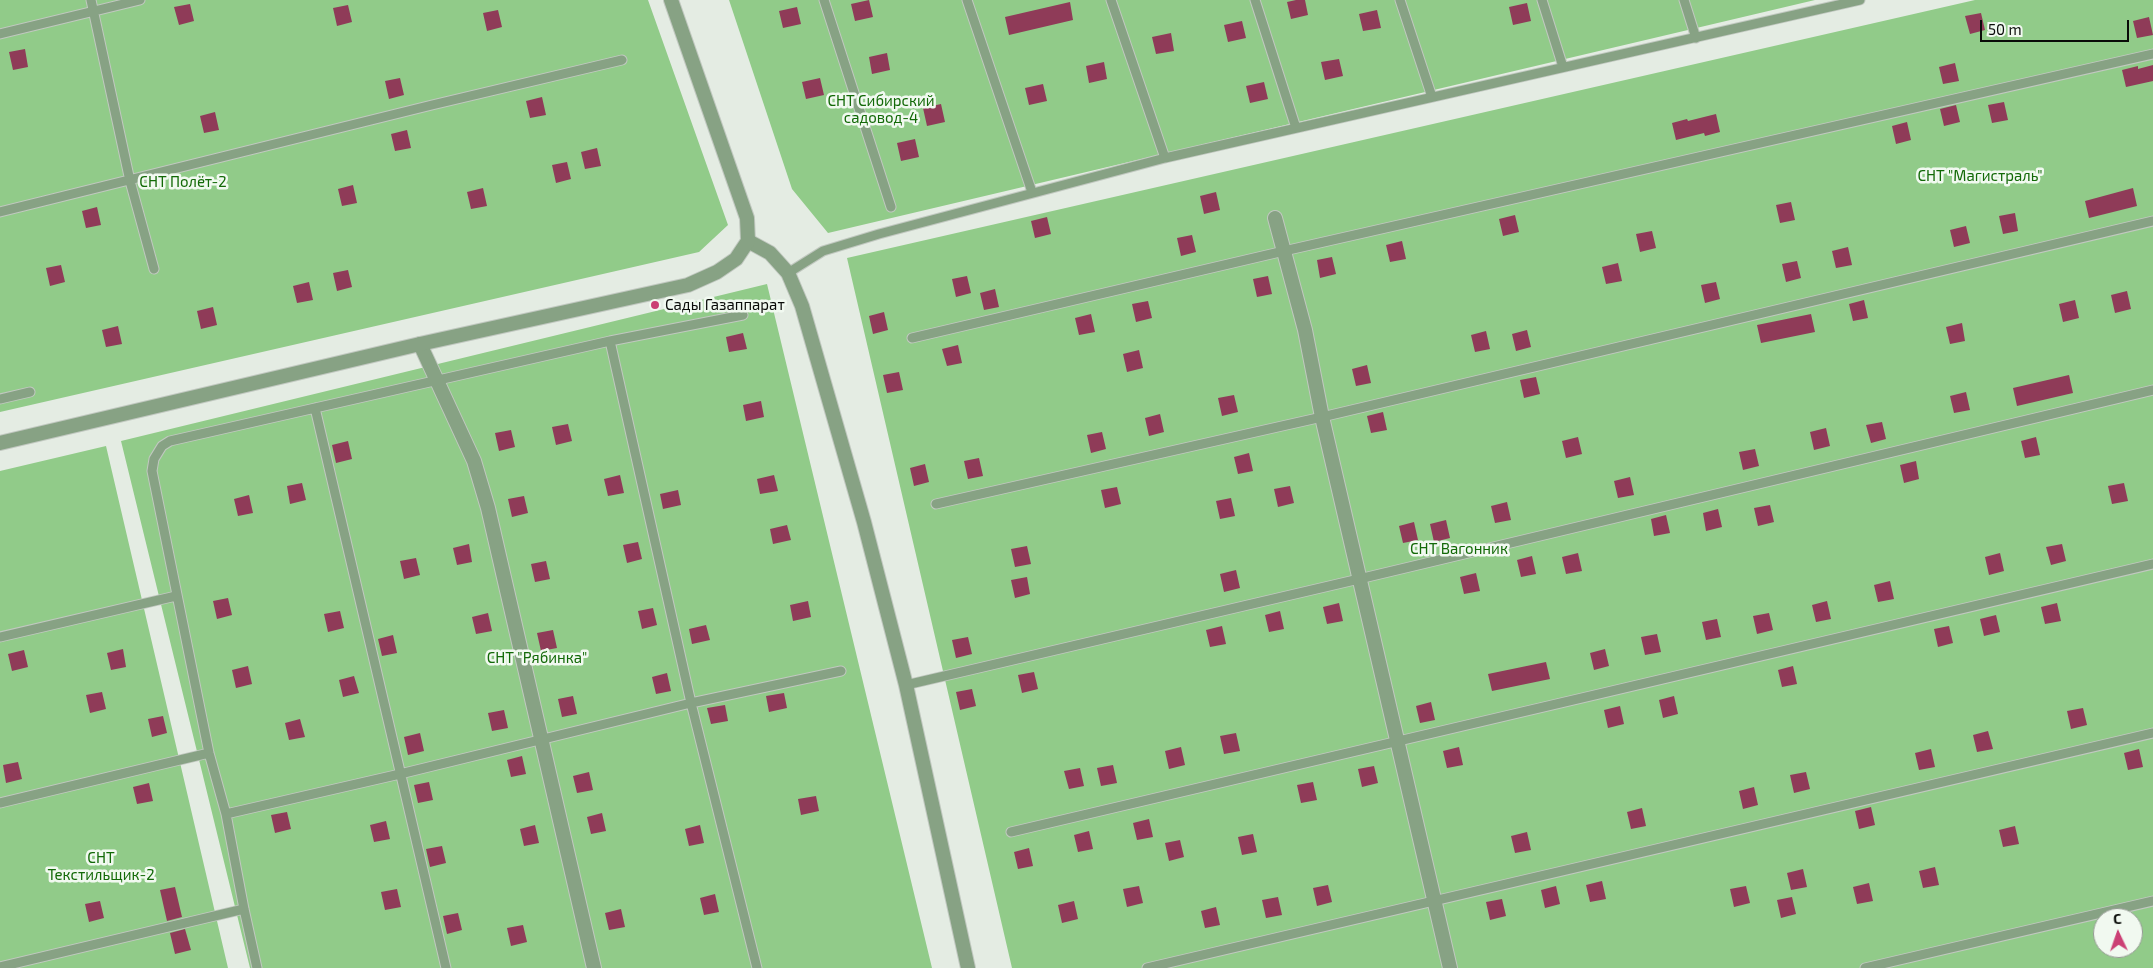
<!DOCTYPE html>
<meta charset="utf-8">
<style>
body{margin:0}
#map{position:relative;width:2153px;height:968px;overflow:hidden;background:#e4ece3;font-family:"Exo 2",sans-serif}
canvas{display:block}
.north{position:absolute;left:2093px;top:908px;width:50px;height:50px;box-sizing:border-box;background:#f1f9f0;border:1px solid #959a94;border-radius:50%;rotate:357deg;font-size:14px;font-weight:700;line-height:20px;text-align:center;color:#0a0c09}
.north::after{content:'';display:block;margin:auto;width:18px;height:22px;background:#cb4074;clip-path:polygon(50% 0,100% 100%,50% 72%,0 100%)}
.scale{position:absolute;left:1980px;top:20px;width:149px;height:22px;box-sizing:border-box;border:2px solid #0a0c09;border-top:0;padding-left:6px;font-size:15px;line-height:18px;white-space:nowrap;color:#0a0c09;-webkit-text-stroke:4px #f1f9f0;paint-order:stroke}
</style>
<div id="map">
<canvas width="2153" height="968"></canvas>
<div class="north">С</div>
<div class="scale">50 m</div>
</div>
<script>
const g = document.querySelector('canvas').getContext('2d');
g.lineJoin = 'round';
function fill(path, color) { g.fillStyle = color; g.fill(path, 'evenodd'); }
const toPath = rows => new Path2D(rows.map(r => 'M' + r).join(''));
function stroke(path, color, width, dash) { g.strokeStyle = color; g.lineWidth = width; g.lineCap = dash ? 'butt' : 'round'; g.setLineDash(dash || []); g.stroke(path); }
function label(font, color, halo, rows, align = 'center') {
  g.font = font + ' "Exo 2",sans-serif'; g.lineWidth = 5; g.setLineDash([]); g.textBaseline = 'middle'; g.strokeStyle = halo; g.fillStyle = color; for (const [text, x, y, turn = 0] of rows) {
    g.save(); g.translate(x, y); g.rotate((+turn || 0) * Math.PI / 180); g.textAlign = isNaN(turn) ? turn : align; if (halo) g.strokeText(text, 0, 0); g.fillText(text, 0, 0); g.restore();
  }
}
fill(toPath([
 [0,0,648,0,728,225,699,252,0,412],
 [729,0,1815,0,828,233,792,189],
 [1975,0,2153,0,2153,968,1012,968,847,258],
 [2103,918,2133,918,2133,948,2103,948],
 [767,284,932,968,250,968,121,441],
 [106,446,228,968,0,968,0,471]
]), '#91cb89');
fill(toPath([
 [869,0,873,17,855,21,851,4],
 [1296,0,1305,0,1308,15,1291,19,1287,2],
 [1070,2,1073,20,1009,35,1005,17],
 [1527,3,1531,21,1513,25,1509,7],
 [190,4,194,21,179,25,174,7],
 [348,5,352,22,337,26,333,8],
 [797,7,801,24,783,28,779,11],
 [498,10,502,27,487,31,483,13],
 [1377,10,1381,28,1363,31,1359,14],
 [1981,13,1985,30,1970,34,1965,16],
 [2149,17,2153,35,2137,38,2133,21],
 [1242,21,1246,38,1228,42,1224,25],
 [1171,33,1174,51,1156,54,1152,37],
 [25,49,28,67,13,70,9,52],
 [887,53,890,70,872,74,869,57],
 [1339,59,1343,76,1325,80,1321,62],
 [1104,62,1107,79,1089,83,1086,66],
 [1955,63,1959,81,1943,84,1939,67],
 [2153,65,2153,81,2126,87,2122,70,2138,66,2138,69],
 [400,78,404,95,389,99,385,81],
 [820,78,824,95,806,99,802,82],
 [1264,82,1268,99,1250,103,1246,86],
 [1043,84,1047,101,1029,105,1025,88],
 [542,97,546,115,530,118,526,101],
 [2004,102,2008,120,1992,123,1988,105],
 [941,104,945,122,927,126,923,108],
 [1956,105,1960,122,1944,126,1940,109],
 [215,112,219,130,204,133,200,116],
 [1716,114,1720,132,1705,136,1704,133,1676,140,1672,123,1687,119,1688,121],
 [1907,122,1911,140,1896,144,1892,126],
 [407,130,411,148,395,151,391,134],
 [915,139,919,157,901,161,897,143],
 [597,148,601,166,585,169,581,152],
 [567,162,571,179,556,183,552,165],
 [353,185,357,203,342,206,338,189],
 [483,188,487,206,471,209,467,192],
 [2133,188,2137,206,2089,218,2085,201],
 [1216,192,1220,210,1204,214,1200,196],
 [1791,202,1795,220,1780,223,1776,205],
 [97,207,101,225,86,228,82,211],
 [2015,213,2018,231,2003,234,1999,216],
 [1515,215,1519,232,1503,236,1499,219],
 [1047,217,1051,234,1035,238,1031,221],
 [1966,226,1970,243,1954,247,1950,230],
 [1652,231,1656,248,1640,252,1636,234],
 [1192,235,1196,252,1181,256,1177,238],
 [1402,241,1406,259,1390,262,1386,245],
 [1848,247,1852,265,1836,268,1832,251],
 [1332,257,1336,274,1320,278,1317,260],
 [1797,261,1801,278,1786,282,1782,264],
 [1618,263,1622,281,1606,284,1602,267],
 [61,265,65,282,50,286,46,268],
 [348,270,352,287,337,291,333,273],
 [967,276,971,293,956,297,952,279],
 [1268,276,1272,294,1257,297,1253,279],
 [309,282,313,300,297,303,293,286],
 [1716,282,1720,299,1705,303,1701,285],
 [995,289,999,307,984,310,980,293],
 [2127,291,2131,309,2115,313,2111,295],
 [1864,300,1868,318,1853,321,1849,304],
 [2075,300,2079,318,2063,322,2059,304],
 [1148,301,1152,318,1136,322,1132,304],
 [213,307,217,325,201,329,197,311],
 [884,312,888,330,873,334,869,316],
 [1091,314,1095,332,1079,335,1075,318],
 [1811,314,1815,332,1761,343,1757,325],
 [1962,323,1965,341,1950,344,1946,327],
 [118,326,122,344,106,347,102,330],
 [1527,330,1531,347,1516,351,1512,334],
 [1486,331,1490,349,1475,352,1471,335],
 [743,333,747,349,729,352,726,337],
 [958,345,962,363,947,366,942,349],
 [1139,350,1143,368,1127,372,1123,354],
 [1367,365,1371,383,1356,386,1352,369],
 [899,372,903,390,887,393,883,375],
 [2069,375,2073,393,2017,406,2013,388],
 [1536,377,1540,394,1524,398,1520,380],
 [1966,392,1970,410,1954,413,1950,396],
 [1234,395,1238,412,1222,416,1218,398],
 [761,401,764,417,746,421,743,405],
 [1383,412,1387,430,1371,433,1367,416],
 [1160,414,1164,432,1149,436,1145,418],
 [1882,422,1886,439,1871,443,1866,425],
 [568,424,572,441,556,445,552,427],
 [1826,428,1830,446,1814,450,1810,432],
 [511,430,515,447,499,451,495,433],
 [1102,432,1106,449,1091,453,1087,435],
 [1578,437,1582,454,1566,458,1562,441],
 [2036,437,2040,455,2025,458,2021,441],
 [348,441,352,459,336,463,332,445],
 [1755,449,1759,466,1743,470,1739,452],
 [1249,453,1253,471,1238,474,1234,457],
 [979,458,983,476,968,479,964,461],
 [1916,461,1919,479,1904,483,1900,465],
 [925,464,929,482,914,486,910,468],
 [620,475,624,493,608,496,604,479],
 [774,475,778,491,760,494,757,479],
 [1630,477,1634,495,1618,498,1614,481],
 [302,483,306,500,290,504,287,486],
 [2124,483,2128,501,2112,504,2108,486],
 [1290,486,1294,503,1278,507,1274,489],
 [1117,487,1121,504,1105,508,1101,490],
 [678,490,681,505,663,509,660,494],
 [249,495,253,513,238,516,234,499],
 [524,496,528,513,512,517,508,499],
 [1231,498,1235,516,1220,519,1216,501],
 [1507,502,1511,520,1495,523,1491,506],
 [1770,505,1774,522,1758,526,1754,508],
 [1718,509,1722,527,1706,531,1703,513],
 [1666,515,1670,533,1654,536,1651,519],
 [1446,520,1450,538,1434,542,1430,524],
 [1414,522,1418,540,1403,543,1399,526],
 [787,525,791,540,773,544,770,529],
 [638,542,642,559,627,563,623,545],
 [469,544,472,562,457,565,453,548],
 [2062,544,2066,561,2051,565,2046,547],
 [1027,546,1031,564,1015,567,1011,549],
 [1578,553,1582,571,1566,574,1562,557],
 [2000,553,2004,571,1989,575,1985,557],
 [1532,556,1536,574,1521,577,1517,560],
 [416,558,420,575,404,579,400,561],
 [546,561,550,579,535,582,531,564],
 [1236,570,1240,588,1224,592,1220,574],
 [1476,573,1480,591,1464,594,1460,577],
 [1027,577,1030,594,1015,598,1011,580],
 [1890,581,1894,599,1878,602,1874,585],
 [228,598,232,615,217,619,213,601],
 [808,601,811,617,793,621,790,605],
 [1827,601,1831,619,1816,622,1812,605],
 [1339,603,1343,621,1327,624,1323,607],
 [2057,603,2061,621,2045,624,2041,607],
 [653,608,657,625,642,629,638,611],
 [340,611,344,628,328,632,324,614],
 [1280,611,1284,629,1269,632,1265,615],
 [488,613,492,631,476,634,472,617],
 [1769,613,1773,630,1757,634,1753,616],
 [1996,615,2000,632,1984,636,1980,619],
 [1717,619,1721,637,1706,640,1702,622],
 [706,625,710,640,692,644,689,629],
 [1222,626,1226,644,1210,647,1206,630],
 [1949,626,1953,643,1938,647,1934,629],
 [553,630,557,648,541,651,537,633],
 [1657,634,1661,652,1645,655,1641,637],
 [393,635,397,653,382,656,378,639],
 [968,637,972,654,956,658,952,640],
 [123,649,126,667,111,670,107,653],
 [1605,649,1609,666,1594,670,1590,653],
 [24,650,28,667,12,671,8,654],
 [1546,662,1550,679,1492,691,1488,674],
 [248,666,252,684,236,688,232,670],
 [1793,666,1797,684,1782,687,1778,670],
 [1034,672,1038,689,1022,693,1018,675],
 [667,673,671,691,656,694,652,677],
 [354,676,359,693,343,697,339,680],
 [972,689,976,706,960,710,956,692],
 [102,692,106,709,90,713,86,695],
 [784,693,787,708,769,712,766,696],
 [573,696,577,714,562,717,558,699],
 [1674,696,1678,714,1663,718,1659,700],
 [1431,702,1435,720,1420,723,1416,706],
 [725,705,728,721,711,724,707,708],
 [1620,706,1624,724,1608,728,1604,710],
 [2083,708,2087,725,2071,729,2067,711],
 [504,710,508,728,492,731,488,713],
 [163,716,167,733,152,737,148,719],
 [300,719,305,737,289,740,285,723],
 [1988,731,1993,749,1977,752,1973,735],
 [420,733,424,751,408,755,404,737],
 [1236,733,1240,751,1224,754,1220,736],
 [1181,747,1185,765,1169,769,1165,751],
 [1459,747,1463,765,1447,768,1443,751],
 [1931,749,1935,767,1919,770,1915,753],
 [2139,749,2143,767,2128,770,2124,753],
 [522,756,526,774,511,777,507,760],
 [18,762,22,779,6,783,3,765],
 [1113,765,1117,783,1101,786,1097,768],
 [1374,766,1378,783,1362,787,1358,769],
 [1080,768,1084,786,1069,789,1064,771],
 [589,772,593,790,577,793,573,776],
 [1806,772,1810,789,1794,793,1790,775],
 [429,782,433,800,418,803,414,785],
 [1313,782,1317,800,1301,803,1297,785],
 [149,783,153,801,137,804,133,787],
 [1754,787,1758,805,1743,809,1739,791],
 [816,796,819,811,801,815,798,799],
 [1871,807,1875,825,1859,829,1855,811],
 [1642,808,1646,826,1631,829,1627,812],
 [287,812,291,829,275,833,271,815],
 [602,813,606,831,591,834,587,817],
 [1149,819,1153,837,1137,840,1133,823],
 [386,821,390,839,374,842,370,825],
 [535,825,539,843,524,846,520,829],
 [700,825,704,843,689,846,685,829],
 [2015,826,2019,844,2003,847,1999,830],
 [1089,831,1093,849,1078,852,1074,835],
 [1527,832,1531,850,1515,853,1511,836],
 [1253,834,1257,852,1242,855,1238,837],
 [1180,840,1184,857,1169,861,1165,843],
 [442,846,446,863,430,867,426,849],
 [1029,848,1033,866,1018,869,1014,852],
 [1935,867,1939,885,1923,888,1919,871],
 [1803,869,1807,887,1791,890,1787,873],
 [1602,881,1606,899,1590,902,1586,885],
 [1869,883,1873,901,1857,904,1853,887],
 [1328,885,1332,902,1317,906,1313,888],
 [1139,886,1143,903,1127,907,1123,889],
 [1556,886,1560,904,1545,908,1541,890],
 [1746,886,1750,903,1734,907,1730,889],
 [175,887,182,917,167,921,160,890],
 [397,889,401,907,385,910,381,892],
 [715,894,719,912,704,915,700,898],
 [1278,897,1282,915,1266,918,1262,900],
 [1792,897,1796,914,1781,918,1777,900],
 [1502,899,1506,916,1490,920,1486,902],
 [100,901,104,918,89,922,85,904],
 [1074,901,1078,919,1062,923,1058,905],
 [1216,907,1220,925,1205,928,1201,911],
 [621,909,625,927,609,930,605,913],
 [458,913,462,930,447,934,443,916],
 [523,925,527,942,511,946,507,928],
 [185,929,191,950,175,954,170,933]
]), '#8f3b58');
const service = toPath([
 [91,0,130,181,154,269],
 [824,0,891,207],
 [967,0,1032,192],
 [1111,0,1165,158],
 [1255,0,1296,128],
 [1400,0,1432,97],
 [1542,0,1563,67],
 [1684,0,1696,38],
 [0,34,140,0],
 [0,212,432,105,622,60],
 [788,273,823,251,879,234,1165,158,1860,0],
 [912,338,1284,251,2153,54],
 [610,341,691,703,757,968],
 [0,399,30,392],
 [315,408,446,968],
 [936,504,1322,417,2153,221],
 [0,637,176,596],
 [906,685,1359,579,2153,390],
 [0,803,209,753],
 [226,814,400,774,691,703,841,671],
 [1011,832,2153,564],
 [0,967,244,909],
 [257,968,244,909,226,814,209,753,152,471,154,459,162,446,170,441,610,341,743,315],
 [1147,968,2153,733],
 [1865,968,2153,901]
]);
const minor = toPath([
 [1275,218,1305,330,1322,417,1450,968],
 [748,241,770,253,788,273,802,306,864,522,906,685,968,968],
 [420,344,474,461,488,508,594,968]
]);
const tertiary = toPath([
 [0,443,420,344,688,285,717,272,736,259,748,241,747,218,671,0]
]);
stroke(service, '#c1c8c0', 11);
stroke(minor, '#c1c8c0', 16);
stroke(tertiary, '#c1c8c0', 16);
stroke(service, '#87a284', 9);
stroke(minor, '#87a284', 14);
stroke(tertiary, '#87a284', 14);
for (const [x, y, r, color] of [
 [655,305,5,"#cb4074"]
]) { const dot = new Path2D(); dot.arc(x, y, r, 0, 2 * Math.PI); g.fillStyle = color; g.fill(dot); stroke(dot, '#f1f9f0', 2); }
label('15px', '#126907', '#f1f9f0', [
 ["СНТ Сибирский",881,101],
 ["садовод-4",881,118],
 ["СНТ \"Магистраль\"",1980,176],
 ["СНТ Полёт-2",183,182],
 ["СНТ Вагонник",1459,549],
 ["СНТ \"Рябинка\"",537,658],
 ["СНТ",101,858],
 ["Текстильщик-2",101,875]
]);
label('15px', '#0a0c09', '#f1f9f0', [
 ["Сады Газаппарат",665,305]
], 'left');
</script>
